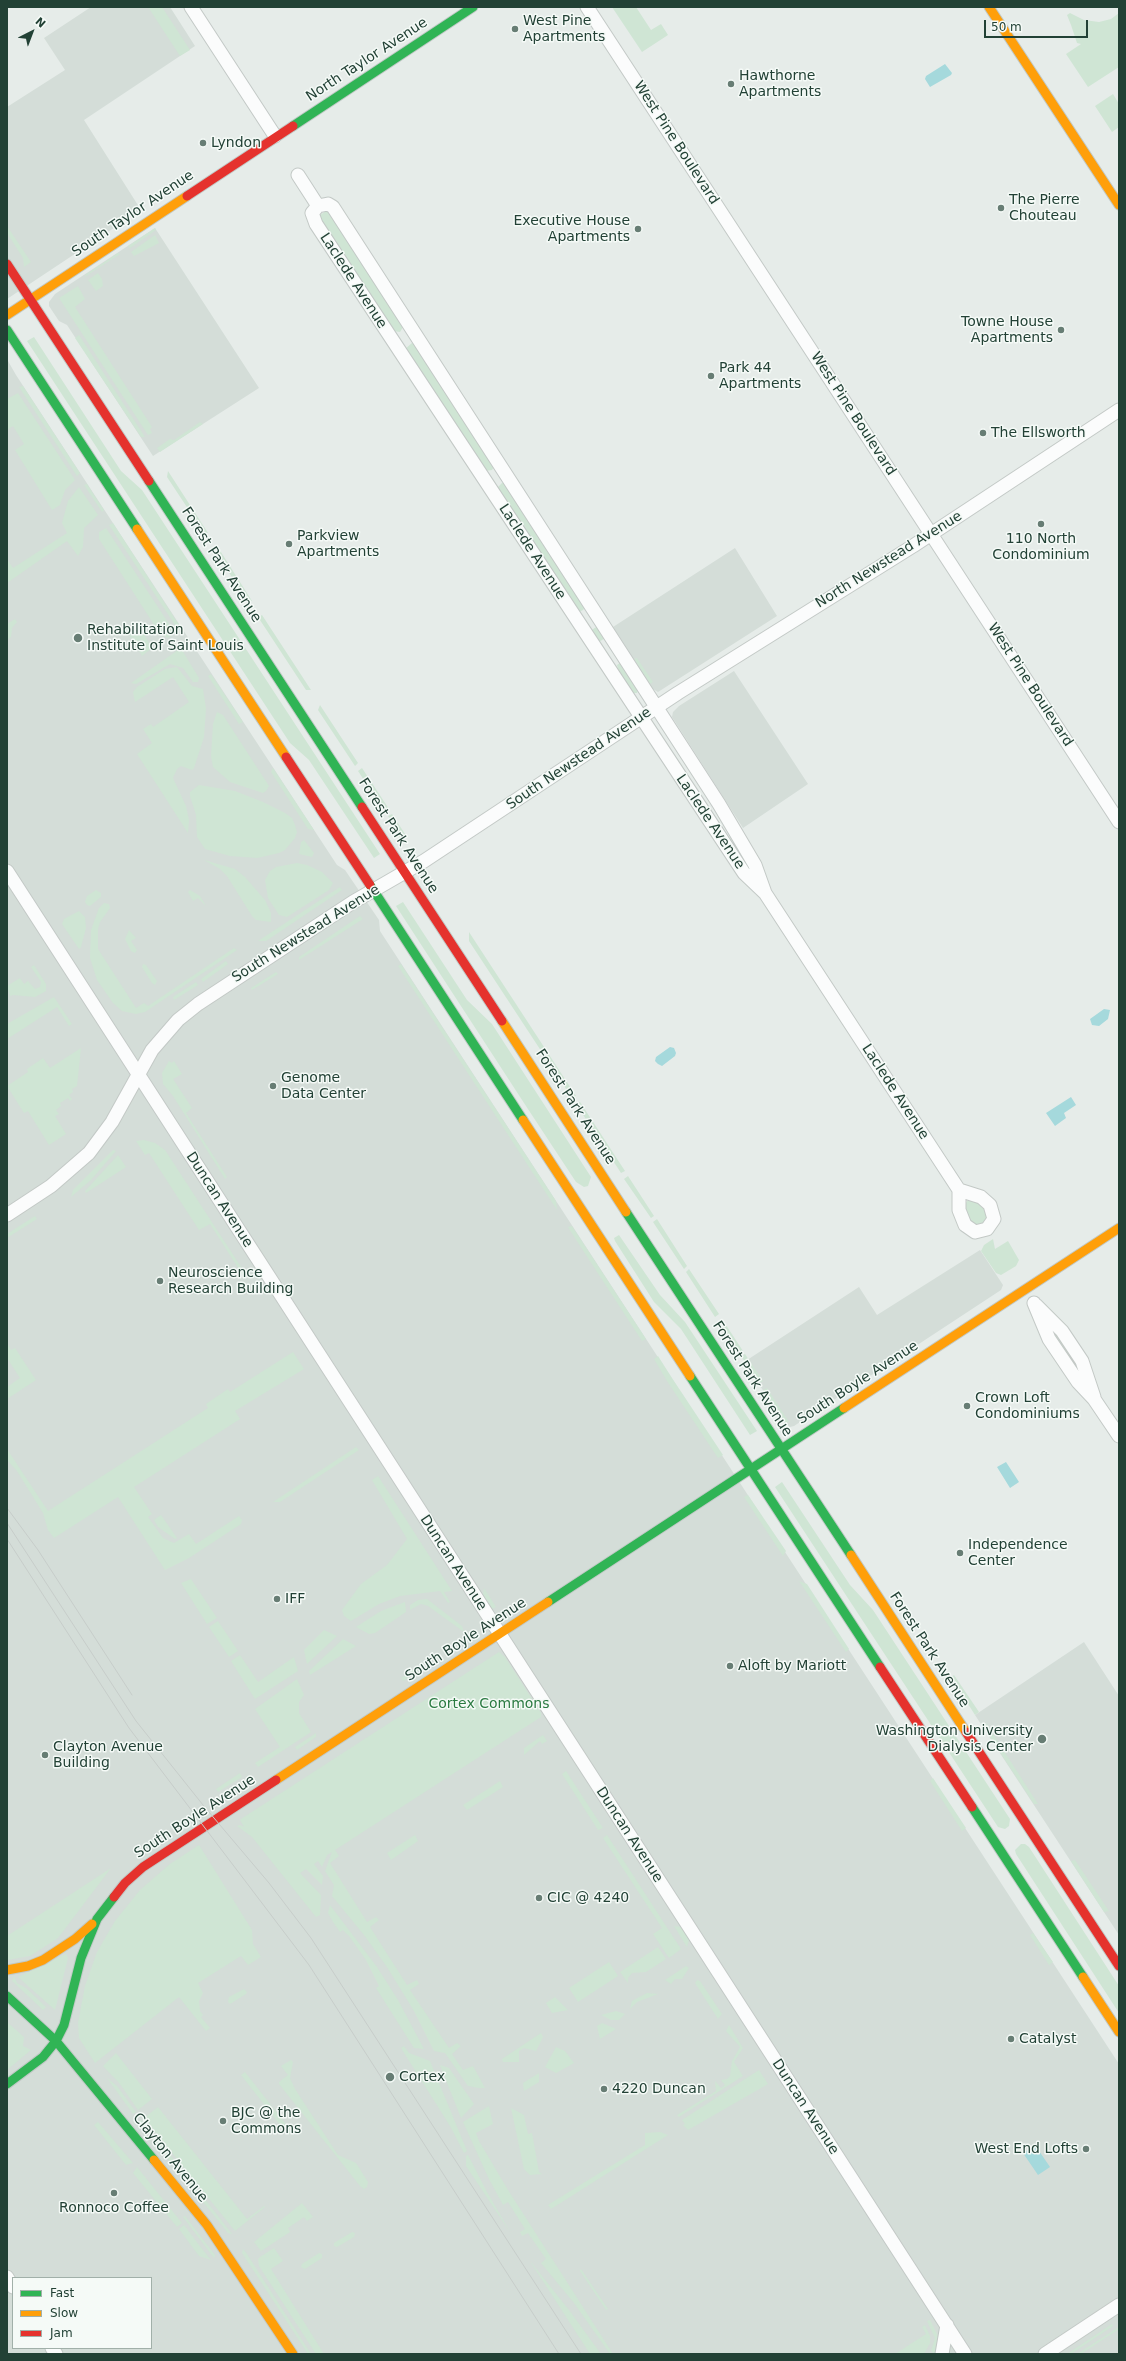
<!DOCTYPE html>
<style>
body{margin:0}
#map{position:relative;width:1126px;height:2361px;overflow:hidden;background:#e6ece9;font-family:"DejaVu Sans",sans-serif}
canvas{display:block}
.frame{position:absolute;inset:0;border:8px solid #224135;pointer-events:none}
.legend{position:absolute;left:12px;top:2277px;width:140px;height:72px;box-sizing:border-box;background:#f5faf7;border:1px solid #a1b0a9;margin:0;padding:5px 7px;list-style:none;font-size:12px;color:#224135}
.legend li{display:flex;align-items:center;gap:8px;height:20px}
.legend b{width:20px;border:1px solid #a1b0a9}
.north{position:absolute;left:12px;top:12px;width:40px;height:40px;-webkit-text-stroke:3px #f5faf7;paint-order:stroke;rotate:42deg;font-size:11px;font-weight:700;line-height:16px;text-align:center;color:#224135}
.north::after{content:'';display:block;margin:auto;width:14px;height:18px;background:#224135;clip-path:polygon(50% 0,100% 100%,50% 72%,0 100%)}
.scale{position:absolute;left:984px;top:20px;width:104px;height:18px;box-sizing:border-box;border:2px solid #224135;border-top:0;padding-left:5px;font-size:12px;line-height:14px;white-space:nowrap;color:#224135;-webkit-text-stroke:3px #f5faf7;paint-order:stroke}
</style>
<div id="map">
<canvas width="1126" height="2361"></canvas>
<div class="frame"></div>
<ul class="legend">
<li><b style="height:5px;background:#30b455"></b>Fast</li>
<li><b style="height:5px;background:#ff9f0a"></b>Slow</li>
<li><b style="height:5px;background:#e5322d"></b>Jam</li>
</ul>
<div class="north">N</div>
<div class="scale">50 m</div>
</div>
<script>
const g = document.querySelector('canvas').getContext('2d');
g.lineJoin = 'round';
function fill(path, color) { g.fillStyle = color; g.fill(path, 'evenodd'); }
const toPath = rows => new Path2D(rows.map(r => 'M' + r).join(''));
function stroke(path, color, width, dash) { g.strokeStyle = color; g.lineWidth = width; g.lineCap = dash ? 'butt' : 'round'; g.setLineDash(dash || []); g.stroke(path); }
function label(font, color, halo, rows, align = 'center') {
  g.font = font + ' "DejaVu Sans",sans-serif'; g.lineWidth = 3; g.setLineDash([]); g.textBaseline = 'middle'; g.strokeStyle = halo; g.fillStyle = color; for (const [text, x, y, turn = 0] of rows) {
    g.save(); g.translate(x, y); g.rotate((+turn || 0) * Math.PI / 180); g.textAlign = isNaN(turn) ? turn : align; if (halo) g.strokeText(text, 0, 0); g.fillText(text, 0, 0); g.restore();
  }
}
fill(toPath([
 [91,7,170,7,195,46,84,120,141,210,7,299,7,107,65,70,44,38],
 [155,228,259,388,153,456,67,325,59,321,49,306,49,302,55,294],
 [7,355,8,361,16,375,337,865,345,870,379,920,380,931,1119,2064,1119,2354,7,2354],
 [13,2278,151,2278,151,2348,13,2348],
 [735,548,777,616,658,692,653,689,613,627],
 [734,671,808,784,743,828,672,717,673,712,679,706],
 [980,1250,1003,1285,1001,1290,794,1426,790,1427,785,1423,744,1362,859,1287,877,1315],
 [1084,1642,1119,1696,1119,1935,975,1715]
]), '#d4ddd8');
fill(toPath([
 [148,7,162,7,190,50,180,56],
 [612,7,636,7,651,30,661,24,668,35,642,52],
 [1070,13,1084,20,1099,22,1111,19,1119,13,1119,67,1088,87,1066,54,1081,44,1077,43,1071,25,1067,15],
 [1113,94,1119,104,1119,127,1112,132,1095,106],
 [326,211,329,212,403,327,400,332,393,331,321,221,320,215],
 [7,226,31,262,24,267,23,258,7,233],
 [155,228,156,230,130,248,128,246],
 [155,235,159,243,134,256,131,252],
 [118,253,120,254,86,276,85,275],
 [98,273,102,279,103,286,96,291,88,280],
 [78,286,85,299,75,307,152,427,150,429,152,433,148,435,59,298],
 [79,335,145,437,141,437,75,338],
 [34,337,121,471,142,490,380,854,374,858,309,760,290,743,27,341],
 [412,343,415,344,494,467,492,470,485,471,405,349],
 [23,386,80,473,77,476,19,387],
 [18,393,75,480,65,490,60,505,52,510,15,450,24,444,13,426,7,430,7,399],
 [200,422,203,424,160,452,157,448,170,439,174,440],
 [168,471,208,533,204,533,167,477],
 [502,483,505,483,586,606,583,610,579,612,497,488],
 [87,484,104,510,102,512,84,485],
 [79,487,98,515,84,528,83,547,78,556,67,541,7,583,7,559,13,568,67,533,62,523,68,501],
 [113,523,181,628,179,631,109,525],
 [106,528,175,633,168,638,160,634,99,539,99,532],
 [219,549,252,601,247,600,216,553],
 [262,615,311,690,306,690,258,617],
 [15,619,17,622,12,628,11,637,7,640,7,624],
 [599,625,607,637,597,643,589,632],
 [126,629,144,634,152,648,142,656],
 [178,650,182,650,199,678,198,682,193,682,183,668,170,664,136,684,131,683],
 [637,658,653,682,650,684,634,659],
 [620,663,638,689,637,693,633,693,618,669,617,665],
 [177,667,192,686,203,689,206,709,204,737,194,768,192,770,181,766,177,769,173,778,186,806,189,820,188,833,137,754,152,743,143,729,151,724,153,727,189,702,173,677,135,702,133,692,137,687,165,669],
 [211,674,243,722,239,724,208,676],
 [320,705,358,763,355,766,318,710],
 [217,712,223,715,269,786,266,791,263,793,230,782,213,767,211,756,213,724],
 [273,768,314,830,308,829,271,772],
 [362,768,389,809,385,812,358,771],
 [199,785,235,791,263,802,285,813,292,818,295,825,297,832,295,838,285,850,279,853,257,858,230,856,205,849,197,837,196,815,190,796,190,792],
 [392,814,407,837,400,842,399,834,388,816],
 [304,840,314,853,312,857,299,854,301,842],
 [204,860,235,869,245,877,265,900,271,913,271,922,256,920,252,916,227,876,220,869],
 [297,863,307,865,322,872,333,883,329,890,287,917,279,915,268,898,265,880,270,871,276,867],
 [340,887,342,890,266,941,258,941],
 [96,890,101,893,101,897,90,906,87,905,85,902,87,896],
 [190,890,200,896,206,906,198,898,193,901,188,892],
 [403,902,467,1000,492,1024,591,1177,588,1186,584,1187,576,1182,524,1103,396,906],
 [104,903,109,904,110,908,100,922,98,929,98,949,136,1008,144,1003,148,1006,234,948,237,950,145,1012,136,1014,122,1011,113,1003,97,980,90,958,91,930,99,908],
 [79,911,85,917,86,928,81,947,79,949,62,924,64,919],
 [360,916,363,919,299,960,299,957],
 [129,930,136,938,131,941,137,950,135,953,131,951,125,939],
 [469,932,576,1096,572,1098,469,941],
 [226,961,228,964,203,982,201,979],
 [143,964,146,965,157,981,155,985,152,983,142,967],
 [401,964,556,1201,557,1210,398,966],
 [34,965,46,984,46,991,35,997,13,995,10,996,7,986,20,978,24,984,28,981,35,989,40,987,41,982,31,967],
 [276,972,278,974,252,990,251,988],
 [196,982,198,985,174,1000,173,997],
 [54,997,72,1024,69,1026,57,1007,7,1039,7,1024],
 [81,1048,77,1086,72,1089,73,1092,69,1095,72,1099,70,1101,68,1098,60,1103,61,1106,56,1110,59,1114,55,1116,66,1134,49,1145,28,1111,24,1113,7,1086,28,1072,27,1069,43,1058,50,1068],
 [169,1061,172,1063,174,1061,182,1074,173,1079,192,1108,186,1113,227,1177,225,1179,173,1096,163,1084,162,1073],
 [580,1102,625,1171,621,1173,576,1104],
 [144,1140,155,1143,165,1150,245,1273,242,1274,210,1224,199,1230,149,1153,145,1155,136,1141],
 [113,1150,116,1151,91,1180,71,1197,73,1190],
 [118,1155,126,1167,86,1193,85,1191],
 [628,1176,654,1216,651,1218,624,1179],
 [969,1199,972,1199,987,1208,988,1220,979,1227,970,1223,964,1205],
 [35,1216,37,1219,7,1238,7,1234],
 [657,1219,687,1266,684,1269,653,1222],
 [572,1226,646,1339,642,1341,571,1232,568,1227],
 [619,1235,660,1295,685,1322,757,1431,750,1435,681,1329,654,1302,615,1241,614,1238],
 [993,1239,995,1249,1008,1241,1019,1260,1016,1266,1001,1275,996,1273,981,1251,984,1245],
 [689,1269,719,1314,715,1317,686,1272],
 [722,1319,743,1351,739,1353,718,1322],
 [1055,1330,1078,1362,1078,1368,1076,1369,1052,1332],
 [7,1343,11,1350,15,1348,36,1380,7,1399,7,1387,20,1378,7,1358],
 [293,1352,304,1369,235,1411,240,1419,134,1487,152,1514,148,1517,163,1538,174,1543,189,1534,196,1544,239,1516,242,1520,241,1524,189,1558,165,1570,118,1497,54,1538,48,1530,43,1513,17,1471,7,1460,7,1449,48,1511,208,1408,206,1404,228,1389,230,1392],
 [745,1354,763,1381,759,1383,741,1356],
 [658,1356,672,1378,723,1455,718,1458,667,1381,654,1359],
 [767,1388,789,1422,785,1423,763,1390],
 [356,1447,359,1450,280,1502,273,1502],
 [378,1476,452,1591,444,1592,450,1602,448,1603,440,1591,400,1596,379,1604,351,1621,344,1616,342,1610,361,1584,387,1565,407,1539,372,1480],
 [782,1482,850,1585,873,1610,1010,1819,1009,1826,1005,1829,998,1827,775,1487],
 [748,1495,786,1551,783,1556,744,1497],
 [161,1515,177,1538,175,1539,158,1527,154,1520],
 [191,1579,217,1618,207,1624,181,1583],
 [799,1581,807,1584,849,1649,846,1652],
 [484,1588,496,1607,492,1609,483,1595],
 [427,1599,462,1626,464,1632,428,1606,421,1604,410,1610,410,1605,418,1600],
 [405,1602,406,1612,375,1633,369,1634,356,1627,381,1611],
 [218,1621,238,1651,229,1657,209,1627],
 [324,1630,337,1636,307,1664,304,1650],
 [343,1639,356,1646,310,1675,309,1671],
 [499,1652,505,1657,541,1713,541,1717,335,1850,339,1856,330,1863,367,1922,376,1917,379,1920,370,1927,407,1985,417,1980,419,1984,410,1990,449,2048,457,2043,461,2046,452,2054,463,2070,473,2066,485,2088,479,2088,468,2086,445,2053,434,2051,414,2011,387,1967,364,1935,332,1896,334,1885,325,1871,332,1852,327,1855,322,1867,318,1861,314,1864,323,1876,322,1885,306,1869,300,1873,321,1895,320,1915,316,1917,252,1837,237,1826,240,1825,244,1827,240,1820,241,1819],
 [240,1655,258,1682,294,1657,298,1671,255,1699,231,1661],
 [422,1664,422,1669,403,1681,401,1678],
 [954,1675,979,1712,975,1715,951,1677],
 [297,1679,304,1695,299,1702,299,1713,311,1732,258,1767,255,1763,280,1747,255,1709],
 [986,1723,1038,1804,1034,1804,984,1728],
 [316,1733,316,1737,297,1750,295,1747],
 [543,1735,547,1741,542,1744,540,1741,524,1755,524,1748],
 [566,1771,603,1828,598,1830,562,1774],
 [240,1773,242,1777,218,1792,216,1789],
 [933,1778,966,1828,962,1831,930,1781],
 [500,1781,503,1787,467,1810,463,1805],
 [415,1835,418,1841,391,1860,387,1853],
 [607,1835,681,1949,669,1958,653,1934,662,1928,603,1838],
 [1021,1844,1025,1844,1029,1847,1119,1986,1119,2013,1016,1854,1015,1850],
 [199,1845,252,1930,253,1944,261,1957,248,1965,241,1956,198,1983,203,1993,199,2001,200,2011,203,2015,201,2017,210,2028,206,2031,179,1997,95,2063,79,2038,78,2023,85,1986,97,1952,115,1921,140,1890,170,1864],
 [1075,1860,1109,1911,1104,1912,1071,1861],
 [111,1868,58,1938,30,1956,7,1960,7,1936],
 [330,1905,377,1967,398,2000,424,2049,414,2048,376,1988,379,1986,366,1960,349,1936,343,1930,340,1932,333,1922,328,1913],
 [674,1926,681,1927,689,1940,687,1947],
 [1033,1933,1053,1962,1049,1965,1030,1935],
 [658,1947,666,1959,646,1972,632,1973,628,1978,628,1983,620,1972],
 [66,1954,68,1958,55,2010,18,1977],
 [609,1962,618,1976,578,2002,569,1988],
 [686,1966,689,1968,682,1979,675,1979,671,1984,665,1980],
 [14,1976,17,1983,26,1988,46,2007,43,2010,12,1981],
 [697,1980,700,1981,722,2014,718,2019,695,1983],
 [244,1989,247,1992,246,1994,230,2004,228,2002,229,1997],
 [647,1993,658,1994,637,2002,630,2009,632,2001],
 [555,1997,568,2010,552,2013,546,2003],
 [616,2011,625,2014,619,2020,611,2020,601,2015],
 [7,2022,24,2037,23,2046,31,2050,7,2070],
 [602,2023,616,2029,600,2039,597,2026],
 [729,2025,743,2048,734,2062,743,2076,679,2117,677,2115,716,2091,715,2081,721,2088,725,2085,721,2080,727,2079,730,2076,732,2061,740,2047,726,2031],
 [541,2033,543,2037,536,2051,524,2048,519,2051,519,2062,503,2062,502,2059],
 [404,2046,409,2053,430,2061,467,2151,464,2153,450,2126,401,2048],
 [556,2047,565,2051,574,2063,556,2073,545,2067],
 [116,2053,152,2099,138,2110,120,2084,103,2066],
 [291,2060,293,2062,290,2078,295,2089,338,2155,356,2163,368,2182,367,2187,364,2189,360,2186,279,2084,279,2082,288,2075,281,2066],
 [440,2065,449,2068,474,2104,461,2118],
 [759,2070,768,2084,688,2130,683,2125,685,2124,682,2120],
 [245,2072,292,2132,288,2135,241,2075],
 [539,2073,539,2082,524,2091,523,2083],
 [107,2078,117,2086,136,2112,133,2114],
 [489,2106,493,2124,476,2133,479,2141,508,2190,613,2354,610,2354,574,2303,541,2263,546,2259,528,2233,522,2236,520,2232,525,2229,508,2202,503,2205,488,2177,463,2122],
 [158,2107,247,2219,264,2206,265,2207,235,2231,144,2118],
 [511,2108,524,2115,528,2134,532,2133,539,2172,542,2174,530,2175,524,2169],
 [141,2120,183,2171,232,2234,228,2233,145,2130,139,2122],
 [98,2122,133,2163,126,2165,94,2125],
 [660,2132,668,2135,551,2209,548,2205,551,2203,645,2145,645,2133],
 [468,2155,487,2192,510,2232,466,2166,466,2156],
 [137,2167,182,2223,177,2227,133,2173],
 [302,2203,313,2217,307,2221,304,2217,288,2228,290,2232,261,2251,254,2242],
 [185,2216,215,2255,214,2258,183,2217],
 [184,2225,199,2245,211,2260,199,2256,179,2229],
 [352,2232,355,2233,354,2237,337,2247,334,2246,334,2243],
 [274,2248,283,2261,271,2269,324,2354,316,2354,259,2266,258,2259,260,2257],
 [243,2249,247,2254,311,2354,308,2354,242,2253],
 [319,2253,322,2254,322,2258,305,2269,301,2267,302,2264],
 [530,2261,569,2310,601,2354,590,2354],
 [581,2269,608,2309,606,2310,580,2271],
 [930,2320,938,2336,938,2344,935,2354,931,2351,935,2338,927,2321],
 [1112,2324,1113,2326,1071,2354,1067,2354],
 [925,2325,930,2336,930,2343,924,2354,895,2354,926,2334,922,2327],
 [1119,2327,1119,2329,1081,2354,1077,2354]
]), '#cfe5d4');
fill(toPath([
 [945,64,952,73,951,75,930,87,925,79,926,76],
 [1104,1009,1110,1010,1108,1019,1099,1026,1092,1025,1090,1019],
 [670,1047,674,1048,676,1053,675,1056,662,1066,658,1064,655,1061,656,1057],
 [1071,1097,1076,1105,1064,1113,1066,1118,1055,1126,1046,1113],
 [1006,1462,1019,1482,1010,1488,997,1467],
 [1035,2145,1050,2167,1038,2175,1023,2153]
]), '#a5d9dc');
const street = toPath([
 [191,7,275,136],
 [587,7,1119,822],
 [298,175,318,206],
 [7,871,965,2354],
 [765,893,744,873,316,224,312,213,318,206,328,204,333,207,719,804,755,865,765,893,959,1190,959,1210,965,1225,975,1232,987,1229,994,1219,990,1205,981,1197,959,1190],
 [7,1215,51,1186,89,1153,112,1122,152,1050,178,1020,198,1004,353,902,424,861,678,693,913,546,1119,410],
 [1034,1303,1049,1339,1078,1382,1094,1399,1119,1436],
 [1036,1305,1062,1331,1082,1361,1094,1397],
 [7,2277,13,2287],
 [52,2348,56,2354],
 [942,2354,947,2325],
 [1045,2354,1119,2305]
]);
const fast = toPath([
 [293,126,473,7],
 [7,330,137,529],
 [149,481,362,807],
 [370,885,523,1120],
 [626,1212,851,1555],
 [690,1376,880,1667],
 [548,1602,844,1408],
 [972,1807,1083,1977],
 [7,1996,56,2041,154,2160],
 [7,2084,43,2057,56,2041,64,2025,81,1958,97,1919,114,1897]
]);
const slow = toPath([
 [989,7,1119,205],
 [7,315,187,196],
 [137,529,286,757],
 [502,1021,626,1212],
 [523,1120,690,1376],
 [844,1408,1119,1228],
 [851,1555,966,1732],
 [276,1780,548,1602],
 [7,1970,28,1966,43,1960,75,1939,92,1924],
 [1083,1977,1119,2032],
 [154,2160,207,2225,293,2354]
]);
const jam = toPath([
 [187,196,293,126],
 [7,264,149,481],
 [286,757,370,885],
 [362,807,502,1021],
 [880,1667,972,1807],
 [966,1732,1119,1966],
 [114,1897,125,1883,143,1867,276,1780]
]);
stroke(street, '#c3c9c6', 15);
stroke(fast, '#c1c9c6', 11);
stroke(slow, '#c1c9c6', 11);
stroke(jam, '#c1c9c6', 11);
stroke(street, '#fbfcfc', 13);
stroke(fast, '#30b455', 9);
stroke(slow, '#ff9f0a', 9);
stroke(jam, '#e5322d', 9);
stroke(toPath([
 [7,1508,38,1550,132,1695],
 [7,1523,136,1721,203,1805,269,1883,311,1938,581,2354],
 [7,1539,129,1728,309,1965,559,2354]
]), '#c7cdca', 1);
for (const [x, y, r, color] of [
 [515,29,4,"#677d74"],
 [731,84,4,"#677d74"],
 [203,143,4,"#677d74"],
 [1001,208,4,"#677d74"],
 [638,229,4,"#677d74"],
 [1061,330,4,"#677d74"],
 [711,376,4,"#677d74"],
 [983,433,4,"#677d74"],
 [1041,524,4,"#677d74"],
 [289,544,4,"#677d74"],
 [78,638,5,"#677d74"],
 [273,1086,4,"#677d74"],
 [160,1281,4,"#677d74"],
 [967,1406,4,"#677d74"],
 [960,1553,4,"#677d74"],
 [277,1599,4,"#677d74"],
 [730,1666,4,"#677d74"],
 [1042,1739,5,"#677d74"],
 [45,1755,4,"#677d74"],
 [539,1898,4,"#677d74"],
 [1011,2039,4,"#677d74"],
 [390,2077,5,"#677d74"],
 [604,2089,4,"#677d74"],
 [223,2121,4,"#677d74"],
 [1086,2149,4,"#677d74"],
 [114,2193,4,"#677d74"]
]) { const dot = new Path2D(); dot.arc(x, y, r, 0, 2 * Math.PI); g.fillStyle = color; g.fill(dot); stroke(dot, '#f5faf7', 1.5); }
label('14px', '#224135', '#f5faf7', [
 ["West Pine",523,21],
 ["Apartments",523,37],
 ["Hawthorne",739,76],
 ["Apartments",739,92],
 ["Lyndon",211,143],
 ["The Pierre",1009,200],
 ["Chouteau",1009,216],
 ["Executive House",630,221,"right"],
 ["Apartments",630,237,"right"],
 ["Towne House",1053,322,"right"],
 ["Apartments",1053,338,"right"],
 ["Park 44",719,368],
 ["Apartments",719,384],
 ["The Ellsworth",991,433],
 ["Parkview",297,536],
 ["Apartments",297,552],
 ["110 North",1041,539,"center"],
 ["Condominium",1041,555,"center"],
 ["Rehabilitation",87,630],
 ["Institute of Saint Louis",87,646],
 ["Genome",281,1078],
 ["Data Center",281,1094],
 ["Neuroscience",168,1273],
 ["Research Building",168,1289],
 ["Crown Loft",975,1398],
 ["Condominiums",975,1414],
 ["Independence",968,1545],
 ["Center",968,1561],
 ["IFF",285,1599],
 ["Aloft by Mariott",738,1666],
 ["Washington University",1033,1731,"right"],
 ["Dialysis Center",1033,1747,"right"],
 ["Clayton Avenue",53,1747],
 ["Building",53,1763],
 ["CIC @ 4240",547,1898],
 ["Catalyst",1019,2039],
 ["Cortex",399,2077],
 ["4220 Duncan",612,2089],
 ["BJC @ the",231,2113],
 ["Commons",231,2129],
 ["West End Lofts",1078,2149,"right"],
 ["Ronnoco Coffee",114,2208,"center"]
], 'left');
label('14px', '#224135', '#f5faf7', [
 ["North Taylor Avenue",367,60,-33],
 ["West Pine Boulevard",676,143,57],
 ["South Taylor Avenue",133,214,-34],
 ["Laclede Avenue",353,281,57],
 ["West Pine Boulevard",853,414,57],
 ["Laclede Avenue",532,552,57],
 ["North Newstead Avenue",889,560,-32],
 ["Forest Park Avenue",221,565,57],
 ["West Pine Boulevard",1030,685,57],
 ["South Newstead Avenue",579,759,-34],
 ["Laclede Avenue",710,822,56],
 ["Forest Park Avenue",398,836,57],
 ["South Newstead Avenue",306,934,-32],
 ["Laclede Avenue",895,1092,57],
 ["Forest Park Avenue",575,1107,57],
 ["Duncan Avenue",219,1200,57],
 ["Forest Park Avenue",752,1379,57],
 ["South Boyle Avenue",858,1383,-33],
 ["Duncan Avenue",453,1563,57],
 ["South Boyle Avenue",466,1640,-33],
 ["Forest Park Avenue",929,1650,57],
 ["South Boyle Avenue",195,1817,-33],
 ["Duncan Avenue",629,1835,57],
 ["Duncan Avenue",805,2107,57],
 ["Clayton Avenue",170,2158,51]
]);
label('14px', '#2a7a41', '#f5faf7', [
 ["Cortex Commons",489,1704]
]);
</script>
